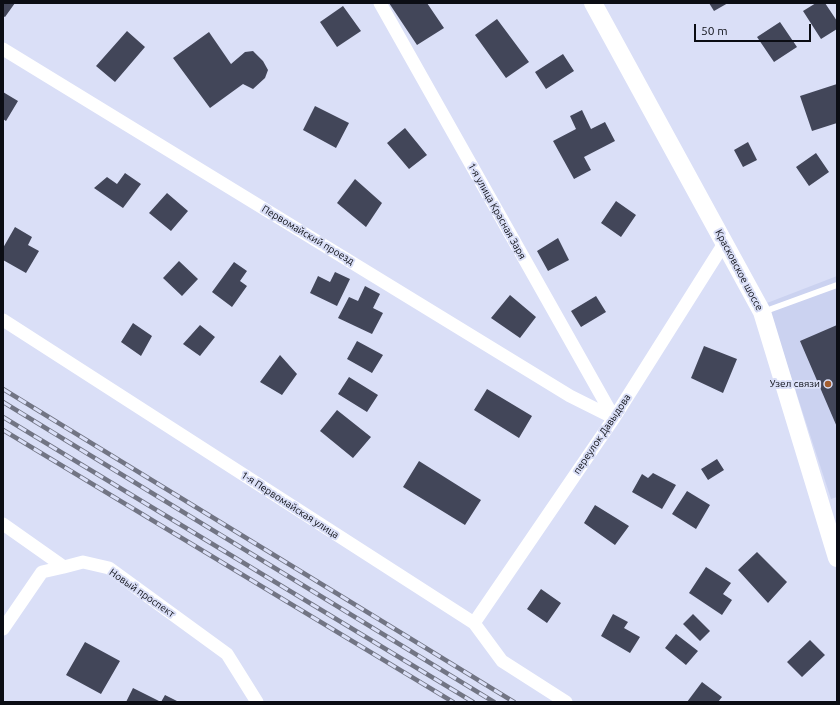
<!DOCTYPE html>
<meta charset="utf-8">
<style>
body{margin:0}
#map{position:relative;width:840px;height:705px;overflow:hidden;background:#dadff7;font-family:Ubuntu,sans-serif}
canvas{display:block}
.frame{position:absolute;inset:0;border:4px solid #0b0d14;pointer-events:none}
.scale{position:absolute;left:694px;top:24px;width:117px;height:18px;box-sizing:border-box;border:2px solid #0b0d14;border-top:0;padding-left:5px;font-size:12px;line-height:14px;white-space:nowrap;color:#0b0d14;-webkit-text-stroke:3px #dadff7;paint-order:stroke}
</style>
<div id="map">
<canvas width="840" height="705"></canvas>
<div class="frame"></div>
<div class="scale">50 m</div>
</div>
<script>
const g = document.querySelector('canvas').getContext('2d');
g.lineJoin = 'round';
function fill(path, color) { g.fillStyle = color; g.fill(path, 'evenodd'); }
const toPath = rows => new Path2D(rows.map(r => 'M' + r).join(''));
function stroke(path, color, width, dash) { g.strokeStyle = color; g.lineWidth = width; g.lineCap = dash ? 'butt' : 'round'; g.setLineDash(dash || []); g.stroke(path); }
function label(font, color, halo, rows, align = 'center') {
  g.font = font + ' Ubuntu,sans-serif'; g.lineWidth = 4; g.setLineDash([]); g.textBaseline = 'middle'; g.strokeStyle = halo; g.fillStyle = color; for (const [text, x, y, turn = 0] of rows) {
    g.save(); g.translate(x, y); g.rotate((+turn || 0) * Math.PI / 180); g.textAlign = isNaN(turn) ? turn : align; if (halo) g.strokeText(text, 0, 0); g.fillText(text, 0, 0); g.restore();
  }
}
fill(toPath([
 [837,276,837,497,831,499,767,303]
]), '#cbd2f0');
fill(toPath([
 [3,3,15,3,5,17,3,16],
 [389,3,427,3,444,28,417,45],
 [709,3,728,3,714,11],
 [816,3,825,3,837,21,837,29,821,39,803,11],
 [343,6,361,31,337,47,320,22],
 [497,19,529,62,506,78,475,35],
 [780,22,797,47,774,62,757,37],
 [127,31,145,47,115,82,96,66],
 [209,32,231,64,245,52,253,51,263,61,268,70,265,78,253,89,243,84,210,108,173,58],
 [563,54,574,71,546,89,535,72],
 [837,84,837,123,812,131,800,96],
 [3,92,18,101,6,121,3,119],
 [315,106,349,123,336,148,303,130],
 [582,110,591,129,605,122,615,141,584,157,591,170,574,179,553,141,576,129,570,116],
 [405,128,427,155,409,169,387,143],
 [748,142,757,160,743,167,734,150],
 [816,153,829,172,809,186,796,167],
 [125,173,141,184,123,208,94,188,107,177,117,184],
 [355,179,382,203,366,227,337,203],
 [167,193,188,211,171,231,149,213],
 [616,201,636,215,621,237,601,223],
 [15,227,32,237,28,245,39,251,26,273,3,260,3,248],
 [558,238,569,260,548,271,537,251],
 [179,261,198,279,182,296,163,278],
 [234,262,247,271,240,281,247,286,232,307,212,292],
 [335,272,350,279,337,306,310,293,318,276,330,282],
 [365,286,380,294,373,308,383,313,372,334,338,318,349,297,358,301],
 [510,295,536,317,520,338,491,318],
 [596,296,606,312,581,327,571,311],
 [133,323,152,336,141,356,121,342],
 [200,325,215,337,200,356,183,344],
 [837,325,837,427,800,341],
 [357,341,383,355,372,373,347,359],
 [704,346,737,359,723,393,691,378],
 [280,355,297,374,282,395,260,382],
 [349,377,378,395,367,412,338,394],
 [487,389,532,416,519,438,474,410],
 [337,410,371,437,353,458,320,431],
 [717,459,724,470,708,480,701,469],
 [419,461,481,500,465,525,403,487],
 [653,473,676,485,662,509,632,492,642,474,648,478],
 [687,491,710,505,696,529,672,514],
 [595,505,629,526,615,545,584,523],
 [757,552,787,582,768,603,738,570],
 [706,567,731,583,723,594,732,600,722,615,689,593],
 [541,589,561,603,547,623,527,609],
 [613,614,628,622,624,628,640,637,630,653,601,636],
 [693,614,710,631,700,641,683,624],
 [676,634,698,651,686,665,665,648],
 [810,640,825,655,802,677,787,662],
 [85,642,120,661,101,694,66,675],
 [702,682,722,697,718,702,687,702],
 [133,688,161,702,165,695,179,702,126,702]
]), '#424659');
stroke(toPath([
 [763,312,837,285]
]), '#fff', 6);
stroke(toPath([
 [380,3,614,418],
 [3,49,570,396,614,418],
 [3,320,474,623,502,661,566,702],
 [3,524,64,567,83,562,109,568,227,654,257,702],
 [474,623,614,418,725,242],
 [3,629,42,572,64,567]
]), '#fff', 13);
stroke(toPath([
 [593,3,762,312,837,558]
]), '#fff', 18);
const rail = toPath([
 [3,389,514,702],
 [3,402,494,702],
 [3,417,473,702],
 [3,430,453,702]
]);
stroke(rail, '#727584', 4.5);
stroke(rail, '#dadff7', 3, [9]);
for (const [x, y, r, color] of [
 [828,384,4,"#a35e30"]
]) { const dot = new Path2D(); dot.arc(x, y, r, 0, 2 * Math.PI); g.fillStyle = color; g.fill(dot); stroke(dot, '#dadff7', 1.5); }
label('10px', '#0b0d14', '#dadff7', [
 ["1-я улица Красная Заря",497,211,61],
 ["Первомайский проезд",308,235,31],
 ["Красковское шоссе",739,270,62],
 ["переулок Давыдова",602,434,-56],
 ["1-я Первомайская улица",290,505,33],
 ["Новый проспект",142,593,35]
]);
label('10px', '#0b0d14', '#dadff7', [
 ["Узел связи",820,384]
], 'right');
</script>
